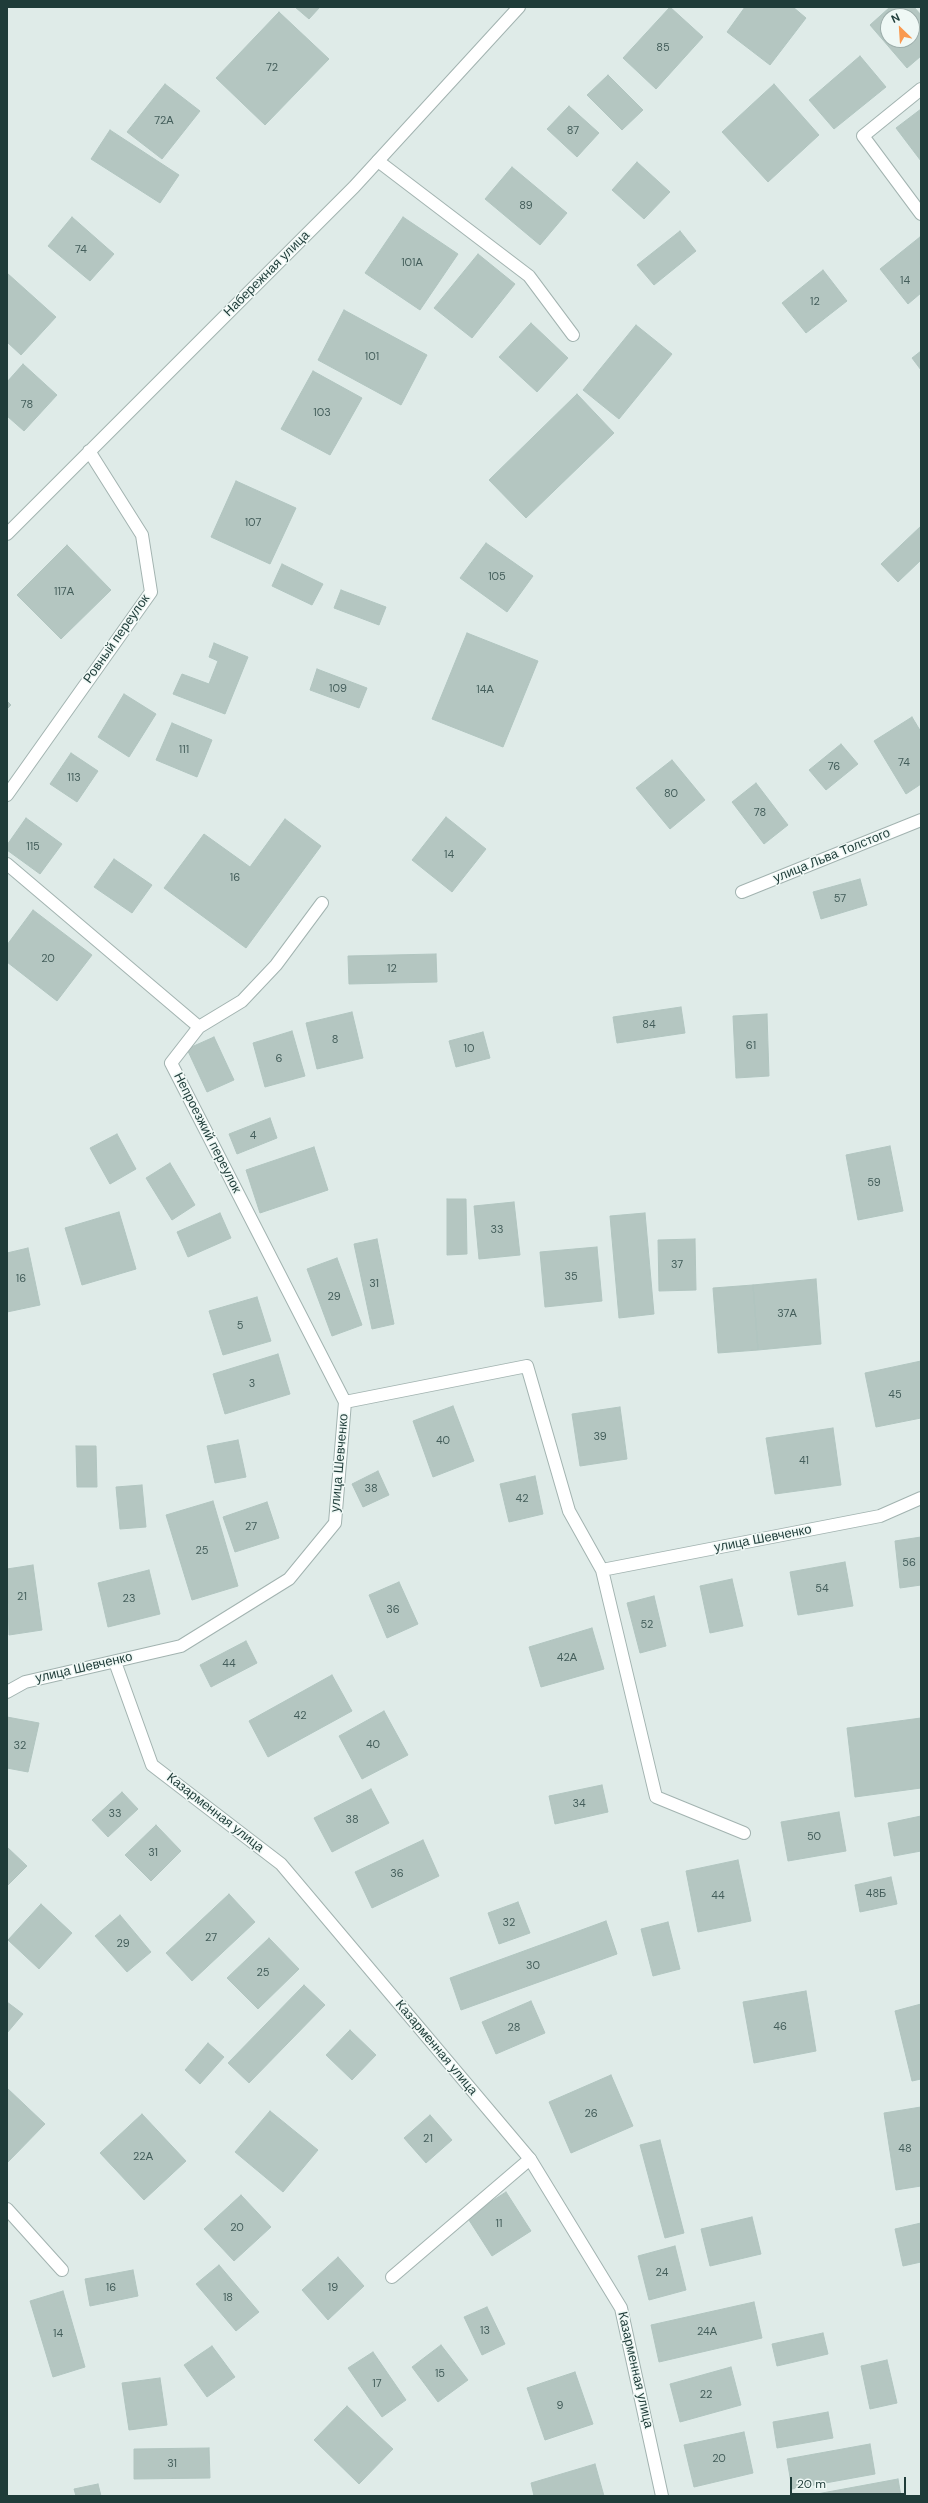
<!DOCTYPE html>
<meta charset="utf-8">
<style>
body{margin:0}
#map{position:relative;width:928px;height:2503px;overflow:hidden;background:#dfebe8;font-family:"DM Sans",sans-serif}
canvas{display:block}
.frame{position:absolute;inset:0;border:8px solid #1f3c39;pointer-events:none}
.north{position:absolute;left:880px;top:8px;width:40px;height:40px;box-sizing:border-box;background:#eff8f5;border:1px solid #9cadaa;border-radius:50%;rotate:335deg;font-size:11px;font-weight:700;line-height:16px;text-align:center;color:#1f3c39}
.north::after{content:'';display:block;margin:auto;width:14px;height:18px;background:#f9994f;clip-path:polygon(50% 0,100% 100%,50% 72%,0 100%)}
.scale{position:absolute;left:790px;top:2477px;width:116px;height:18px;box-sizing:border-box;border:2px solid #1f3c39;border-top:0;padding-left:5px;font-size:12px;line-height:14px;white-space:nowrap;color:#1f3c39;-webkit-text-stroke:3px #eff8f5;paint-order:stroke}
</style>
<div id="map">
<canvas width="928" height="2503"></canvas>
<div class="frame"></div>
<div class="north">N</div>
<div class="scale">20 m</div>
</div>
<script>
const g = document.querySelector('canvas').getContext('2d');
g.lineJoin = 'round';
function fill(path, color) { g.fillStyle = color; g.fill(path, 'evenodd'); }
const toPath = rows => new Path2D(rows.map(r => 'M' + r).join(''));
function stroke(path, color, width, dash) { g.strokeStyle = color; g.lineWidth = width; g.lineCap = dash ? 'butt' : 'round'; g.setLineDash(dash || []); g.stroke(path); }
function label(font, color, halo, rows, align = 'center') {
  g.font = font + ' "DM Sans",sans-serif'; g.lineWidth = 3; g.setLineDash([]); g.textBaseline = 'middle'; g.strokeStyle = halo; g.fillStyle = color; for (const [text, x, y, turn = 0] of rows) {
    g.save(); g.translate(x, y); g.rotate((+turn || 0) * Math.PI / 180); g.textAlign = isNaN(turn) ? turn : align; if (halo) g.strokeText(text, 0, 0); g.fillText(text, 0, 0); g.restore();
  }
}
const building = toPath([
 [295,7,320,7,309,19,295,7],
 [670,7,703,37,656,89,623,58,670,7],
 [745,7,793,7,806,18,770,65,727,32,745,7],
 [890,7,914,7,921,15,921,56,907,68,870,25,890,7],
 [888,16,912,16,912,40,888,40,888,16],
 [279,12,329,59,265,125,216,78,279,12],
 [860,56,886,87,834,129,809,100,860,56],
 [608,75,643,110,622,130,587,95,608,75],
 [165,84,200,111,162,159,127,132,165,84],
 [774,84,819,135,768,182,722,132,774,84],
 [569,106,599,133,577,157,547,129,569,106],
 [921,109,921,161,896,128,921,109],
 [110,130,179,175,160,203,91,159,110,130],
 [637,162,670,192,644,219,612,190,637,162],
 [512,167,567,213,540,245,485,199,512,167],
 [72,217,114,254,90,281,48,246,72,217],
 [403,217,458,254,420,310,365,273,403,217],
 [680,231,696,251,654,285,637,265,680,231],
 [920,237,921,293,908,304,880,269,920,237],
 [478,254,515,284,472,338,434,308,478,254],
 [823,270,847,301,806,333,782,303,823,270],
 [7,273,56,317,21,355,7,342,7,273],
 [344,310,427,355,401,405,318,360,344,310],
 [531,323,568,358,537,392,499,357,531,323],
 [636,325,672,354,619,419,583,390,636,325],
 [921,351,921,370,912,358,921,351],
 [23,364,57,395,24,431,7,416,7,382,23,364],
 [313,371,362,398,330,455,281,429,313,371],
 [577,394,614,433,526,518,489,480,577,394],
 [236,481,296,508,270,564,211,537,236,481],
 [921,526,921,560,898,582,881,564,921,526],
 [486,543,533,576,507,612,460,578,486,543],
 [67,545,111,590,61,639,17,595,67,545],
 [282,564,323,584,312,605,272,586,282,564],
 [341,590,386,607,379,625,334,608,341,590],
 [467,633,538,661,503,747,432,719,467,633],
 [214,643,248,657,225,714,173,694,182,674,209,684,218,661,209,657,214,643],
 [317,669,367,688,359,708,310,690,317,669],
 [124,694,156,714,129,757,98,737,124,694],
 [7,701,11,705,7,709,7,701],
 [912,717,921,732,921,784,906,794,874,741,912,717],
 [172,723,212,740,197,777,156,760,172,723],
 [841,744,858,764,826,790,809,770,841,744],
 [71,753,98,771,77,802,50,784,71,753],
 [672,760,705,800,670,829,636,788,672,760],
 [756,783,788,825,764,844,732,802,756,783],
 [446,817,486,849,452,892,412,860,446,817],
 [26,818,62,844,40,874,7,850,7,845,26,818],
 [285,819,321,846,246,948,164,888,204,834,250,867,285,819],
 [114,859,152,885,132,913,94,887,114,859],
 [860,879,867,905,821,919,813,892,860,879],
 [33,910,92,955,57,1001,7,962,7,945,33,910],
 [436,954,437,982,349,984,348,956,436,954],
 [681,1007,685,1033,617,1043,613,1017,681,1007],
 [352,1012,363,1058,317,1069,306,1023,352,1012],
 [767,1014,769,1076,736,1078,733,1016,767,1014],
 [292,1031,305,1076,265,1087,253,1043,292,1031],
 [483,1032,490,1058,456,1067,449,1041,483,1032],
 [214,1037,234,1080,207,1092,187,1049,214,1037],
 [270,1118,277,1138,237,1154,229,1134,270,1118],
 [117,1134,136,1169,110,1184,90,1148,117,1134],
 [890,1146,903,1211,858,1220,846,1155,890,1146],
 [314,1147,328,1190,260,1213,246,1170,314,1147],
 [170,1163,195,1205,172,1220,146,1178,170,1163],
 [447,1199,466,1199,467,1254,447,1255,447,1199],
 [514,1202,520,1255,479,1259,474,1206,514,1202],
 [119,1212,136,1269,82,1285,65,1228,119,1212],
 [220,1213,231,1238,188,1257,177,1232,220,1213],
 [645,1213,654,1314,619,1318,610,1216,645,1213],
 [377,1239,394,1324,372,1329,354,1244,377,1239],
 [695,1239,696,1290,659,1291,658,1240,695,1239],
 [597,1247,602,1301,545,1307,540,1252,597,1247],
 [28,1248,40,1305,7,1312,7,1253,28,1248],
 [337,1258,362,1325,332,1336,307,1269,337,1258],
 [816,1279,821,1344,758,1350,753,1285,816,1279],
 [753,1285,758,1350,718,1353,713,1288,753,1285],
 [257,1297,271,1341,223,1355,209,1311,257,1297],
 [278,1354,290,1394,225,1414,213,1374,278,1354],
 [921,1361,921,1418,876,1427,865,1373,921,1361],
 [453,1406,474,1461,433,1477,413,1421,453,1406],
 [620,1407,627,1459,580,1466,572,1414,620,1407],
 [833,1428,841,1485,775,1494,766,1438,833,1428],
 [238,1440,246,1477,215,1483,207,1446,238,1440],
 [76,1446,96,1446,97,1487,77,1487,76,1446],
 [378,1471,389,1495,363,1507,352,1484,378,1471],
 [535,1476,543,1514,509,1522,500,1484,535,1476],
 [142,1485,146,1527,120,1529,116,1487,142,1485],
 [213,1501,238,1586,192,1600,166,1515,213,1501],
 [267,1502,279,1538,235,1552,223,1517,267,1502],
 [921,1537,921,1585,900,1588,895,1541,921,1537],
 [845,1562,853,1606,798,1615,790,1572,845,1562],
 [33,1565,42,1630,9,1635,7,1569,33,1565],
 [149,1570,160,1614,108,1627,98,1583,149,1570],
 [732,1579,743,1626,710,1633,700,1586,732,1579],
 [399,1582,418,1624,387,1638,369,1595,399,1582],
 [654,1596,666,1646,640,1653,627,1603,654,1596],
 [592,1628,604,1669,541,1687,529,1647,592,1628],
 [246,1641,257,1663,211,1687,200,1665,246,1641],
 [332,1675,352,1711,268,1757,249,1721,332,1675],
 [384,1711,408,1755,362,1779,339,1736,384,1711],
 [7,1717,39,1723,28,1772,7,1768,7,1717],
 [921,1718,921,1788,855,1797,847,1728,921,1718],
 [602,1785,608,1812,555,1824,549,1796,602,1785],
 [371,1789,389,1823,332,1852,314,1818,371,1789],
 [122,1792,138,1809,108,1837,92,1820,122,1792],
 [839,1812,846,1851,788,1861,781,1822,839,1812],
 [921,1816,921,1851,894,1856,888,1823,921,1816],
 [156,1825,181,1851,151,1881,125,1855,156,1825],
 [423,1840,439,1876,372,1908,355,1872,423,1840],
 [7,1847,27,1866,7,1886,7,1847],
 [738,1860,751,1921,698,1932,686,1871,738,1860],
 [891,1877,897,1904,860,1912,855,1885,891,1877],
 [229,1894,255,1922,192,1981,166,1953,229,1894],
 [518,1902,530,1933,499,1944,488,1913,518,1902],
 [41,1904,72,1933,39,1969,8,1940,41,1904],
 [120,1915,151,1952,127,1972,95,1936,120,1915],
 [606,1921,617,1954,461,2010,450,1978,606,1921],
 [668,1922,680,1969,653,1976,641,1929,668,1922],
 [269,1938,299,1969,258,2009,227,1978,269,1938],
 [304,1985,325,2005,249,2083,228,2063,304,1985],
 [806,1991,816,2051,754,2063,743,2002,806,1991],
 [531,2001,545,2033,496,2054,482,2022,531,2001],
 [7,2002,23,2014,7,2033,7,2002],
 [921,2004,921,2079,912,2081,895,2011,921,2004],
 [350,2030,376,2055,352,2080,326,2055,350,2030],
 [208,2043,224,2057,200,2084,185,2070,208,2043],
 [611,2075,633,2126,571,2153,549,2102,611,2075],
 [7,2088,45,2124,8,2162,7,2161,7,2088],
 [921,2107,921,2186,896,2190,884,2113,921,2107],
 [270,2111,318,2150,283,2192,235,2152,270,2111],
 [142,2114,186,2161,144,2200,100,2153,142,2114],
 [430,2115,452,2140,426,2163,404,2138,430,2115],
 [660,2140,684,2233,665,2238,640,2145,660,2140],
 [506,2192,531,2231,492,2256,467,2217,506,2192],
 [241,2195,271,2227,234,2261,204,2229,241,2195],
 [752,2217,761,2254,710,2266,701,2229,752,2217],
 [921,2223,921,2262,903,2266,895,2229,921,2223],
 [675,2246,686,2290,649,2300,638,2256,675,2246],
 [338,2257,364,2286,328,2320,302,2290,338,2257],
 [219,2265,259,2312,236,2331,196,2284,219,2265],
 [133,2270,138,2296,90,2306,85,2279,133,2270],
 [63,2291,85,2367,53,2377,30,2301,63,2291],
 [754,2302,762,2338,659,2362,651,2325,754,2302],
 [487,2307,505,2344,482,2355,464,2317,487,2307],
 [823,2333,828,2354,777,2366,772,2344,823,2333],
 [441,2345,468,2380,438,2402,412,2367,441,2345],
 [212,2346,235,2377,207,2397,184,2365,212,2346],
 [373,2352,406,2400,382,2417,348,2368,373,2352],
 [887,2360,897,2403,870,2409,861,2366,887,2360],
 [731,2367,741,2405,680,2422,670,2384,731,2367],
 [575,2372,593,2424,545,2440,527,2388,575,2372],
 [160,2378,167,2425,129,2430,122,2383,160,2378],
 [347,2406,393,2449,359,2484,314,2440,347,2406],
 [828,2412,833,2438,777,2448,773,2422,828,2412],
 [744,2432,753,2473,694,2487,684,2445,744,2432],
 [870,2444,875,2474,792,2489,787,2459,870,2444],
 [209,2448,210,2478,134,2479,134,2449,209,2448],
 [595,2464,604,2496,534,2496,531,2483,595,2464],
 [898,2479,901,2496,806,2496,898,2479],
 [98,2484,101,2496,76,2496,74,2489,98,2484]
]);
fill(building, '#b4c6c1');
stroke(building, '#b1c5c0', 1);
const lane = toPath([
 [378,161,529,276,573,335],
 [392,2277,530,2159]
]);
const street = toPath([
 [921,89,863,136,921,214],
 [7,534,354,187,519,7],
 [7,795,151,592,142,535,89,451],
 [7,864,199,1027],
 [742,892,921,820],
 [322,903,276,965,242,1001,199,1027,171,1063,345,1402],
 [602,1570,656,1797,744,1833],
 [115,1662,152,1765,281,1864,530,2159,621,2308,662,2496],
 [7,1692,25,1682,181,1646,289,1579,335,1523,345,1402,527,1366,569,1511,602,1570,880,1516,921,1498],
 [7,2209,62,2270]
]);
stroke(lane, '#a2b3b0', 14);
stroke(street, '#a2b3b0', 14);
stroke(lane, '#fff', 12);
stroke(street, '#fff', 12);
label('11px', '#445e5b', null, [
 ["85",663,48],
 ["72",272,68],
 ["72А",164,121],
 ["87",573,131],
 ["89",526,206],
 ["74",81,250],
 ["101А",412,263],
 ["14",905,281],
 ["12",815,302],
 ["101",372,357],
 ["78",27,405],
 ["103",322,413],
 ["107",253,523],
 ["105",497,577],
 ["117А",64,592],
 ["109",338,689],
 ["14А",485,690],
 ["111",184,750],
 ["74",904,763],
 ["76",834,767],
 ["113",74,778],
 ["80",671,794],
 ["78",760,813],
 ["115",33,847],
 ["14",449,855],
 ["16",235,878],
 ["57",840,899],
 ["20",48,959],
 ["12",392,969],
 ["84",649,1025],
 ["8",335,1040],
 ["61",751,1046],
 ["10",469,1049],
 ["6",279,1059],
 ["4",253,1136],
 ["59",874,1183],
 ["33",497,1230],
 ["37",677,1265],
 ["35",571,1277],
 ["16",21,1279],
 ["31",374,1284],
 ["29",334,1297],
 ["37А",787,1314],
 ["5",240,1326],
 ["3",252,1384],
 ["45",895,1395],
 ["39",600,1437],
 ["40",443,1441],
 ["41",804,1461],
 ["38",371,1489],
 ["42",522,1499],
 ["27",251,1527],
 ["25",202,1551],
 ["56",909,1563],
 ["54",822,1589],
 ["21",22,1597],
 ["23",129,1599],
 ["36",393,1610],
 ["52",647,1625],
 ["42А",567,1658],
 ["44",229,1664],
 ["42",300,1716],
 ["40",373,1745],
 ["32",20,1746],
 ["34",579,1804],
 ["33",115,1814],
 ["38",352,1820],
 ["50",814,1837],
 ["31",153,1853],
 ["36",397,1874],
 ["48Б",876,1894],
 ["44",718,1896],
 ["32",509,1923],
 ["27",211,1938],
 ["29",123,1944],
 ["30",533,1966],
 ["25",263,1973],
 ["46",780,2027],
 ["28",514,2028],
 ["26",591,2114],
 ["21",428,2139],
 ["48",905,2149],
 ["22А",143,2157],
 ["11",499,2224],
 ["20",237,2228],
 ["24",662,2273],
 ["16",111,2288],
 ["19",333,2288],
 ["18",228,2298],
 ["13",485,2331],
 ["24А",707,2332],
 ["14",58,2334],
 ["15",440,2374],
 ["17",377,2384],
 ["22",706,2395],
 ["9",560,2406],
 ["20",719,2459],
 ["31",172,2464]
]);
label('13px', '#1f3c39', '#eff8f5', [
 ["Набережная улица",267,274,-45],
 ["Ровный переулок",117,639,-55],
 ["улица Льва Толстого",832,856,-22],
 ["Непроезжий переулок",207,1133,63],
 ["улица Шевченко",340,1463,-85],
 ["улица Шевченко",763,1539,-11],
 ["улица Шевченко",84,1668,-13],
 ["Казарменная улица",215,1813,38],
 ["Казарменная улица",436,2048,50],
 ["Казарменная улица",635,2370,77]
]);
</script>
